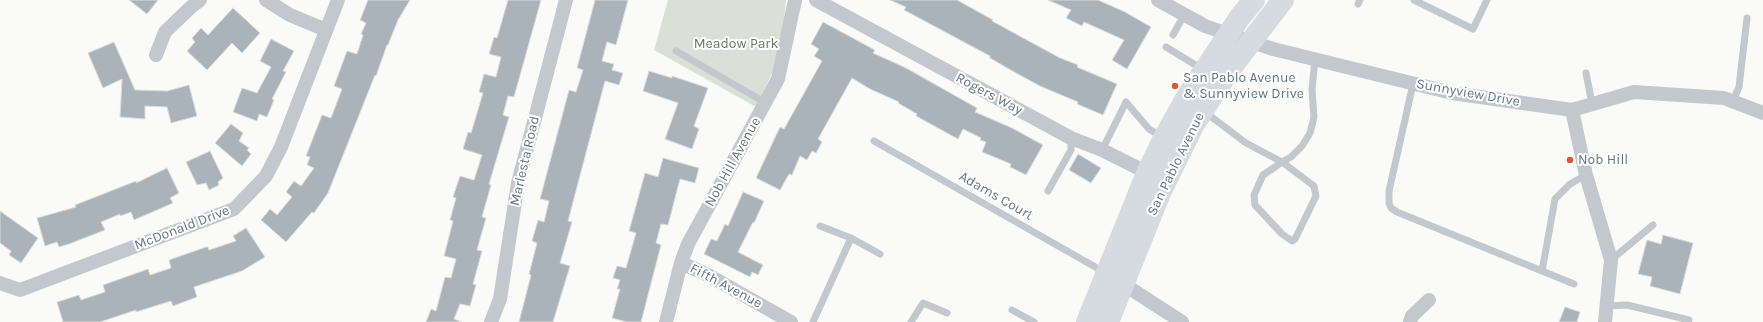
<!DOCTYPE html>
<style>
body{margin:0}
canvas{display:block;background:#fafaf8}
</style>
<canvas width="1763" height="322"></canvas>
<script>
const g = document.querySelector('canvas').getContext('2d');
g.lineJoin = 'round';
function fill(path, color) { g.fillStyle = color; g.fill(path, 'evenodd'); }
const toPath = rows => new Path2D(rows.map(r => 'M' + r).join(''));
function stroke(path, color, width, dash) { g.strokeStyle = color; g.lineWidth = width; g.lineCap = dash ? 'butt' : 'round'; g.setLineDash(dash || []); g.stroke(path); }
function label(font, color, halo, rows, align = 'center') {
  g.font = font + ' Karla,sans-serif'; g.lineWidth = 4; g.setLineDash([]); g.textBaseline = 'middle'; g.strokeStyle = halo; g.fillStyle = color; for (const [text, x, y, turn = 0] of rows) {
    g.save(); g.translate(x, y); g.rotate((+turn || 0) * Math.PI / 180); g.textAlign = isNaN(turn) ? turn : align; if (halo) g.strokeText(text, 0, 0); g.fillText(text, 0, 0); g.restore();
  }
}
fill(toPath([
 [668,0,786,0,781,51,775,67,756,107,654,50]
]), '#dadfd7');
const building = toPath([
 [129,0,158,0,147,14,129,0],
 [368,0,410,0,398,20,388,45,387,45,376,76,375,75,328,193,314,213,312,212,286,242,261,220,270,209,277,215,292,197,286,192,294,181,301,186,314,168,307,165,310,157,306,156,322,115,331,118,342,89,334,86,347,51,357,54,363,35,361,34,366,23,360,20,368,0],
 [508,0,541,0,514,97,508,96,503,115,509,117,489,184,491,185,482,217,486,218,477,250,482,251,473,284,476,285,470,306,460,304,454,319,462,322,426,322,431,309,436,311,445,277,451,278,456,259,444,256,453,221,450,220,456,198,453,197,460,176,474,180,482,155,463,149,468,132,471,133,483,93,479,92,484,74,496,77,501,57,489,54,494,37,497,38,508,0],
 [595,0,628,0,616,45,607,42,602,61,614,64,612,70,623,73,619,85,605,81,568,221,572,222,560,263,570,266,553,322,519,322,531,275,529,274,537,243,532,241,538,220,544,222,549,201,540,199,569,90,576,92,583,70,577,68,595,0],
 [890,0,957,0,993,20,992,21,1060,58,1078,65,1077,67,1117,84,1103,115,1077,104,1078,102,1040,86,1016,73,990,58,990,56,904,10,906,7,890,0],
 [1048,0,1098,0,1125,12,1151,27,1127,69,1112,60,1124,40,1084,22,1082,26,1066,18,1071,10,1048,0],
 [233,8,260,33,242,53,232,43,207,70,187,51,195,42,192,38,201,28,208,35,233,8],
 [823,22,875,50,873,53,906,68,977,108,975,112,1012,128,1043,145,1026,175,1010,167,1011,164,982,152,986,142,980,140,981,138,963,129,958,139,916,116,917,114,898,103,899,102,870,89,852,78,818,139,822,142,816,153,812,151,807,160,800,156,792,175,789,174,780,190,756,178,780,127,784,129,822,61,814,56,819,49,811,44,823,22],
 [271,39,294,51,283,71,286,72,272,99,274,100,267,117,259,114,257,121,233,112,242,88,257,93,271,67,260,61,271,39],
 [114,42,135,90,167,91,189,85,197,116,171,123,167,107,145,106,145,119,120,117,122,79,103,88,88,53,114,42],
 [649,71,672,78,672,76,708,88,694,126,699,129,692,149,665,139,678,103,643,91,649,71],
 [231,124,243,133,239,141,249,148,247,150,251,154,242,166,215,143,231,124],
 [210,151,223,178,218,182,219,185,209,190,206,183,197,185,186,162,210,151],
 [1078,154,1101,168,1091,183,1069,170,1078,154],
 [663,158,699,168,695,183,680,179,668,225,661,224,656,243,661,245,641,322,627,322,612,318,620,289,617,289,620,280,613,278,617,266,626,268,636,233,629,231,645,173,658,177,663,158],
 [167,168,179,193,170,198,173,203,134,220,131,212,120,216,120,214,101,222,105,230,69,244,59,247,57,242,45,246,37,218,76,207,75,205,136,181,136,183,167,168],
 [743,192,764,201,754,223,753,222,738,252,763,265,758,275,752,272,750,277,704,254,711,239,717,241,725,224,728,226,743,192],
 [0,211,38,238,21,263,9,255,11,251,0,243,0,211],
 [246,228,265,257,242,271,194,287,197,297,173,306,171,301,136,312,136,310,100,322,63,322,57,302,79,295,81,300,105,292,103,285,148,269,150,275,171,268,169,260,206,247,208,247,209,250,236,241,233,236,246,228],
 [1663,235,1693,243,1680,294,1650,286,1652,277,1638,274,1647,240,1661,244,1663,235],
 [1565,307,1580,312,1577,322,1559,322,1565,307]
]);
fill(building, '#aab3b9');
stroke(building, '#dcdcda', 1);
stroke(toPath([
 [1414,0,1473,29,1487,0],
 [1358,4,1360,0],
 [1173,35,1184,15],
 [1166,47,1202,69],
 [676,51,766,103],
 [1586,73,1592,104],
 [1413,84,1389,191,1389,203,1391,208,1397,212,1574,284],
 [1733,101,1739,87,1747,18],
 [1205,112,1246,143,1282,162,1314,186,1316,196,1295,239,1292,241,1282,234,1255,205,1254,195,1263,175,1275,167,1282,162,1291,157,1302,146,1310,133,1314,117,1312,90,1315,59],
 [874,141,1104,272],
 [1102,150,1126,102,1149,129,1162,137],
 [1048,191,1071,150,1071,138],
 [820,226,851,238],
 [1611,260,1653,225],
 [1542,271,1555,199,1570,184,1586,175],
 [1607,306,1627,305,1689,320],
 [1012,310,1034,322],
 [813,322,851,238,880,254],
 [911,322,923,303,947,313]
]), '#c3c8cc', 7);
stroke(toPath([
 [266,0,290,15,326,30],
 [816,0,1071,138,1102,150,1154,176],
 [1158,0,1205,26,1228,34,1273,49,1452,93,1572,110,1634,92,1724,98,1763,113],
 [156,55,165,32,191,7,200,0],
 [1572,110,1586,175,1611,260,1605,322],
 [681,263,708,275,791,322],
 [1117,280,1182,322],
 [0,283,20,290,234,209,266,176,281,147,338,0],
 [491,322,500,299,518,183,566,0],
 [666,322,681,263,688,244,778,79,795,0],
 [1410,322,1412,316,1429,300]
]), '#c3c8cc', 14);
stroke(toPath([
 [1087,322,1147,173,1164,138,1188,95,1240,17,1254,0],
 [1108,322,1160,193,1194,124,1230,69,1283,0]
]), '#d6dbdf', 22);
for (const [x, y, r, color] of [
 [1175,86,4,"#e4572e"],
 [1570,160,4,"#e4572e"]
]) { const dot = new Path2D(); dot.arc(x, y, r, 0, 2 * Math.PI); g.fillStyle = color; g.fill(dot); stroke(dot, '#fff', 1.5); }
label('14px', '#687a64', '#fff', [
 ["Meadow Park",736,44]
]);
label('14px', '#657683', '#fff', [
 ["San Pablo Avenue",1183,78],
 ["& Sunnyview Drive",1183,94],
 ["Nob Hill",1578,160]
], 'left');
label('14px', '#657683', '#fff', [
 ["Sunnyview Drive",1468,93,10],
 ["Rogers Way",989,94,28],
 ["Marlesta Road",525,161,-77],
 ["Nob Hill Avenue",733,162,-61],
 ["San Pablo Avenue",1176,164,-64],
 ["Adams Court",996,196,30],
 ["McDonald Drive",182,228,-21],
 ["Fifth Avenue",726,286,28]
]);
</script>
